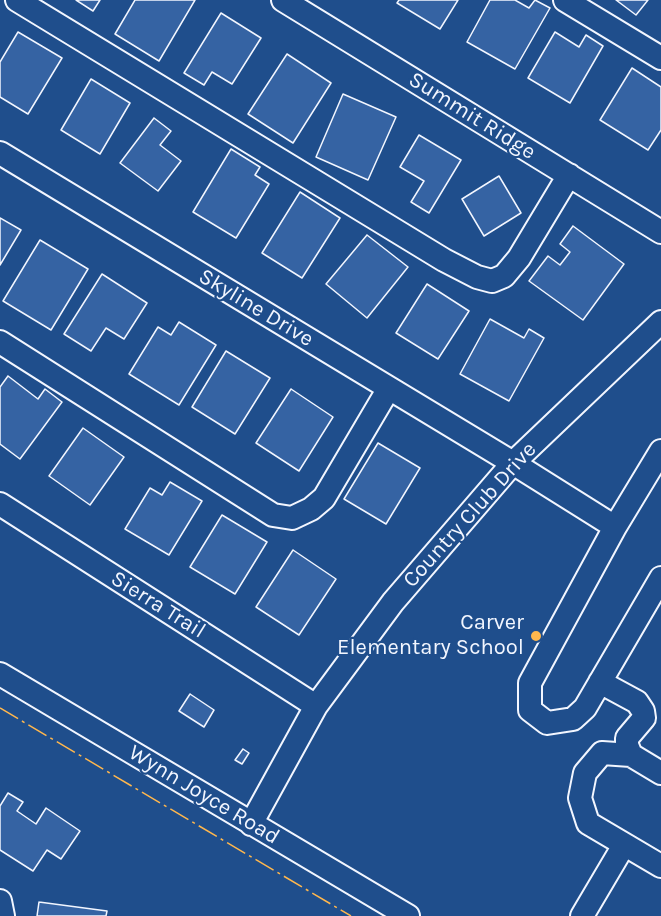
<!DOCTYPE html>
<style>
body{margin:0}
canvas{display:block;background:#1f4e8c}
</style>
<canvas width="661" height="916"></canvas>
<script>
const g = document.querySelector('canvas').getContext('2d');
g.lineJoin = 'round';
function fill(path, color) { g.fillStyle = color; g.fill(path, 'evenodd'); }
const toPath = rows => new Path2D(rows.map(r => 'M' + r).join(''));
function stroke(path, color, width, dash) { g.strokeStyle = color; g.lineWidth = width; g.lineCap = dash ? 'butt' : 'round'; g.setLineDash(dash || []); g.stroke(path); }
function label(font, color, halo, rows, align = 'center') {
  g.font = font + ' Karla,sans-serif'; g.lineWidth = 4.5; g.setLineDash([]); g.textBaseline = 'middle'; g.strokeStyle = halo; g.fillStyle = color; for (const [text, x, y, turn = 0] of rows) {
    g.save(); g.translate(x, y); g.rotate((+turn || 0) * Math.PI / 180); g.textAlign = isNaN(turn) ? turn : align; if (halo) g.strokeText(text, 0, 0); g.fillText(text, 0, 0); g.restore();
  }
}
const building = toPath([
 [76,0,100,0,93,11,76,0],
 [135,0,195,0,159,61,115,34,135,0],
 [399,0,458,0,440,29,397,3,399,0],
 [490,0,515,0,529,8,535,0,550,8,515,69,467,42,490,0],
 [616,0,648,0,636,15,616,0],
 [221,13,261,38,232,84,212,72,204,85,184,73,221,13],
 [18,32,62,58,28,114,0,97,0,62,18,32],
 [555,32,579,47,586,35,603,46,570,103,528,78,555,32],
 [287,54,331,83,293,143,248,114,287,54],
 [632,68,661,87,661,130,648,150,600,120,632,68],
 [91,79,130,103,100,154,61,130,91,79],
 [343,94,396,117,368,180,316,157,343,94],
 [154,118,171,131,160,145,181,161,158,191,120,163,154,118],
 [419,135,461,160,429,213,411,202,424,181,400,167,419,135],
 [231,149,260,167,255,175,269,184,236,238,193,212,231,149],
 [499,176,521,213,484,236,462,199,499,176],
 [300,192,340,218,302,278,262,253,300,192],
 [0,218,21,230,0,265,0,218],
 [573,226,624,264,583,320,529,281,548,256,560,265,570,252,560,244,573,226],
 [367,235,408,267,367,318,326,284,367,235],
 [40,240,88,269,51,330,3,301,40,240],
 [102,274,147,303,124,339,106,328,91,351,64,334,102,274],
 [427,284,469,311,438,359,396,333,427,284],
 [490,319,524,338,529,329,544,338,509,401,460,374,490,319],
 [179,322,216,345,179,405,129,374,158,327,171,335,179,322],
 [226,351,270,378,235,434,192,407,226,351],
 [8,376,38,399,45,389,62,402,20,459,0,444,0,387,8,376],
 [291,389,333,417,299,471,256,443,291,389],
 [83,428,124,457,90,505,49,476,83,428],
 [378,443,420,468,386,524,344,499,378,443],
 [170,482,202,501,169,555,125,529,150,488,162,495,170,482],
 [222,515,267,542,235,594,190,567,222,515],
 [293,550,336,579,299,635,256,607,293,550],
 [190,694,214,710,204,727,179,711,190,694],
 [243,749,249,753,242,764,235,760,243,749],
 [8,793,23,802,17,811,36,824,46,808,80,831,61,859,47,850,33,871,0,850,0,806,8,793],
 [39,902,107,911,106,916,37,916,39,902]
]);
fill(building, '#3563a3');
stroke(building, '#f2f6ff', 1.5);
const minor = toPath([
 [17,0,444,260,477,277,492,281,504,276,519,258,569,175],
 [283,0,661,232],
 [565,0,661,58],
 [0,153,513,463,615,527],
 [0,342,273,515,292,518,311,509,324,498,389,388],
 [661,451,615,527,530,683,530,710,547,723,573,719,585,708,661,578],
 [0,504,316,706],
 [0,674,408,916],
 [600,682,637,702,643,711,644,718,627,738,627,745,631,755],
 [661,773,631,755,602,753,585,773,580,798,588,823,661,866],
 [251,824,316,706,393,602,513,463,661,322],
 [0,901,3,916],
 [582,916,624,845]
]);
stroke(minor, '#f2f6ff', 26);
stroke(minor, '#1f4e8c', 22);
stroke(toPath([
 [0,708,351,916]
]), '#ffb74d', 1.5, [21, 4.5, 3, 4.5]);
for (const [x, y, r, color] of [
 [536,636,6,"#ffb74d"]
]) { const dot = new Path2D(); dot.arc(x, y, r, 0, 2 * Math.PI); g.fillStyle = color; g.fill(dot); stroke(dot, '#1f4e8c', 2); }
label('22px', '#f2f6ff', '#1f4e8c', [
 ["Summit Ridge",472,116,32],
 ["Skyline Drive",256,308,31],
 ["Country Club Drive",470,515,-48],
 ["Sierra Trail",158,605,32],
 ["Wynn Joyce Road",204,795,31]
]);
label('22px', '#f2f6ff', '#1f4e8c', [
 ["Carver",524,623],
 ["Elementary School",524,648]
], 'right');
</script>
